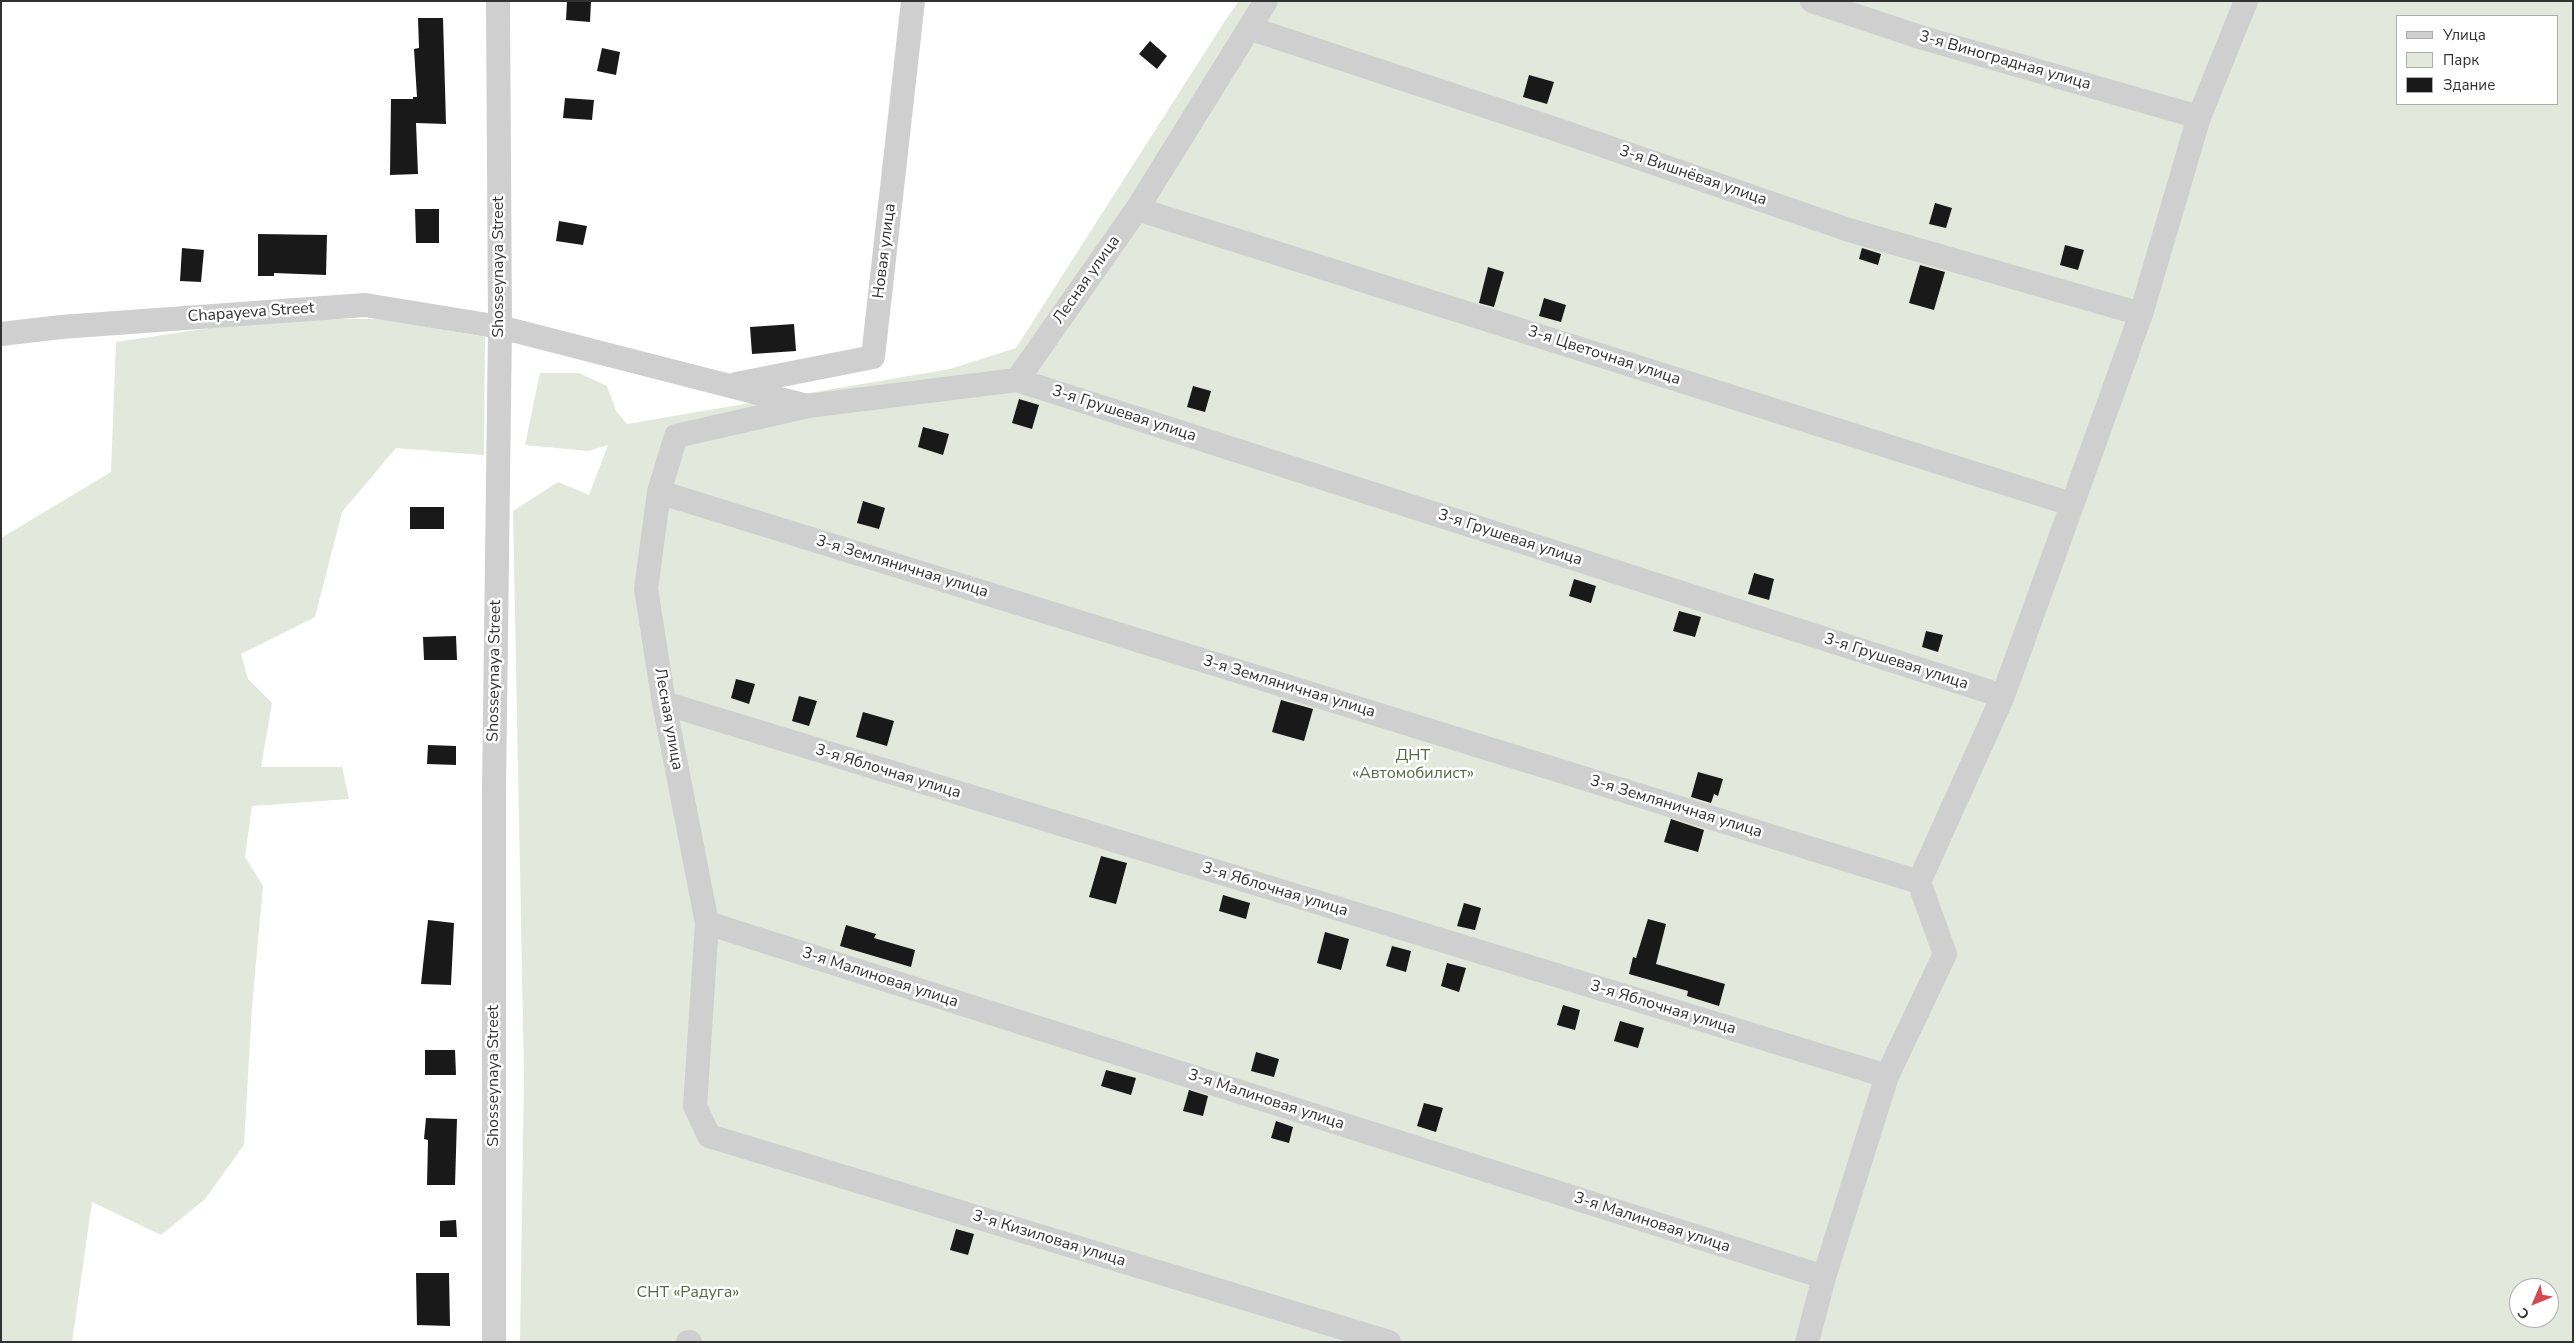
<!DOCTYPE html>
<meta charset="utf-8">
<style>
body{margin:0}
#map{position:relative;width:2574px;height:1343px;overflow:hidden;background:#fff;font-family:"Nunito Sans",sans-serif}
canvas{display:block}
.frame{position:absolute;inset:0;border:2px solid #323232;pointer-events:none}
.legend{position:absolute;left:2396px;top:15px;width:162px;height:90px;box-sizing:border-box;background:#fff;border:1px solid #adadad;margin:0;padding:6px 9px;list-style:none;font-size:15px;color:#323232}
.legend li{display:flex;align-items:center;gap:10px;height:25px}
.legend b{width:25px;border:1px solid #adadad}
.north{position:absolute;left:2509px;top:1278px;width:50px;height:50px;box-sizing:border-box;background:#fff;border:1px solid #adadad;border-radius:50%;rotate:225deg;font-size:14px;font-weight:700;line-height:20px;text-align:center;color:#323232}
.north::after{content:'';display:block;margin:auto;width:18px;height:22px;background:#d6474f;clip-path:polygon(50% 0,100% 100%,50% 72%,0 100%)}
</style>
<div id="map">
<canvas width="2574" height="1343"></canvas>
<div class="frame"></div>
<ul class="legend">
<li><b style="height:6px;background:#cfcfcf"></b>Улица</li>
<li><b style="height:14px;background:#e2e8dc"></b>Парк</li>
<li><b style="height:14px;background:#191919"></b>Здание</li>
</ul>
<div class="north">С</div>
</div>
<script>
const g = document.querySelector('canvas').getContext('2d');
g.lineJoin = 'round';
function fill(path, color) { g.fillStyle = color; g.fill(path, 'evenodd'); }
const toPath = rows => new Path2D(rows.map(r => 'M' + r).join(''));
function stroke(path, color, width, dash) { g.strokeStyle = color; g.lineWidth = width; g.lineCap = dash ? 'butt' : 'round'; g.setLineDash(dash || []); g.stroke(path); }
function label(font, color, halo, rows, align = 'center') {
  g.font = font + ' "Nunito Sans",sans-serif'; g.lineWidth = 5; g.setLineDash([]); g.textBaseline = 'middle'; g.strokeStyle = halo; g.fillStyle = color; for (const [text, x, y, turn = 0] of rows) {
    g.save(); g.translate(x, y); g.rotate((+turn || 0) * Math.PI / 180); g.textAlign = isNaN(turn) ? turn : align; if (halo) g.strokeText(text, 0, 0); g.fillText(text, 0, 0); g.restore();
  }
}
fill(toPath([
 [1239,1,2573,1,2573,1342,520,1342,524,1075,513,511,558,482,589,495,608,445,588,451,525,445,540,373,579,373,607,386,616,411,627,424,950,369,1016,348,1225,21],
 [2398,16,2558,16,2558,104,2398,104],
 [2519,1288,2549,1288,2549,1318,2519,1318],
 [270,319,380,319,485,337,484,455,396,448,342,512,315,617,241,654,248,679,272,703,261,767,342,767,349,799,252,806,245,857,263,886,252,1006,244,1145,205,1199,161,1235,92,1202,72,1342,1,1342,1,538,111,472,116,342]
]), '#e2e8dc');
fill(toPath([
 [567,1,591,1,590,22,566,20],
 [418,18,443,18,446,124,416,123,418,174,390,175,391,99,413,99,413,97,417,97,414,49,419,48],
 [1150,41,1167,56,1157,69,1139,54],
 [602,48,620,52,616,75,597,71],
 [1529,75,1554,82,1547,104,1523,97],
 [565,98,594,100,592,120,563,118],
 [1935,203,1952,208,1946,228,1929,224],
 [415,209,439,209,439,243,416,243],
 [559,221,587,226,583,245,556,241],
 [258,234,327,235,326,275,274,273,274,276,258,276],
 [2065,245,2084,250,2078,270,2060,265],
 [182,248,204,250,201,282,180,281],
 [1862,248,1881,254,1878,265,1859,259],
 [1920,265,1945,272,1934,310,1909,303],
 [1488,267,1504,272,1494,307,1479,303],
 [1544,298,1566,305,1561,322,1539,316],
 [794,324,796,351,752,354,750,327],
 [1193,386,1211,391,1205,412,1187,407],
 [1019,399,1039,405,1032,429,1012,423],
 [923,427,949,434,943,455,918,447],
 [863,501,885,508,879,529,857,523],
 [410,507,444,507,444,529,410,529],
 [1754,573,1774,579,1769,600,1748,594],
 [1574,579,1596,586,1591,603,1569,596],
 [1679,611,1701,617,1695,637,1673,631],
 [1926,631,1943,635,1938,652,1922,647],
 [456,636,457,660,424,660,423,637],
 [736,679,755,684,749,704,731,698],
 [799,696,817,701,809,726,792,721],
 [1281,700,1313,709,1304,741,1272,732],
 [863,712,894,721,887,746,856,737],
 [428,745,456,746,456,765,427,764],
 [1698,772,1723,779,1718,796,1714,794,1711,803,1691,797],
 [1671,819,1704,830,1698,852,1664,842],
 [1101,856,1127,863,1116,904,1089,897],
 [1223,895,1250,903,1246,919,1219,911],
 [1464,903,1481,908,1475,930,1457,926],
 [1648,919,1666,924,1656,964,1725,984,1719,1006,1687,996,1688,991,1629,974,1633,957,1636,958],
 [428,920,454,923,451,985,421,984],
 [846,925,876,934,874,938,915,950,911,967,840,946],
 [1325,932,1349,939,1341,970,1317,963],
 [1392,946,1411,951,1406,972,1386,966],
 [1447,963,1466,968,1459,992,1441,986],
 [1563,1005,1580,1010,1575,1030,1557,1025],
 [1620,1021,1644,1028,1638,1048,1614,1041],
 [425,1050,455,1050,456,1075,425,1075],
 [1256,1052,1279,1059,1274,1077,1251,1071],
 [1106,1070,1136,1078,1131,1095,1101,1086],
 [1189,1090,1208,1096,1203,1116,1183,1111],
 [1424,1103,1443,1108,1436,1132,1417,1126],
 [426,1118,457,1119,455,1185,427,1185,428,1140,424,1139],
 [1276,1121,1293,1127,1289,1143,1271,1138],
 [456,1220,457,1237,440,1237,440,1221],
 [956,1229,974,1234,968,1255,950,1250],
 [416,1273,449,1273,450,1326,417,1325]
]), '#191919');
stroke(toPath([
 [1812,1,1923,38,2199,117],
 [1249,28,1552,128,1849,230,2141,314],
 [1137,209,2071,504],
 [1,334,61,327,365,305,500,327,808,406,1017,380,2003,696],
 [1017,380,1137,209,1266,1],
 [736,384,873,357,913,1],
 [804,407,676,436,659,492,646,589,664,703,707,923,695,1106,709,1136,1389,1342],
 [659,492,1919,882],
 [664,703,1887,1076],
 [707,923,1824,1277],
 [494,1342,494,791,500,327,498,1],
 [688,1342,690,1342],
 [1807,1342,1824,1277,1887,1076,1945,954,1919,882,2003,696,2141,314,2199,117,2246,1]
]), '#cfcfcf', 24);
label('16px', '#323232', '#fff', [
 ["3-я Виноградная улица",2005,61,16],
 ["3-я Вишнёвая улица",1693,176,19],
 ["Новая улица",885,251,-83],
 ["Shosseynaya Street",499,267,-90],
 ["Лесная улица",1087,280,-55],
 ["Chapayeva Street",251,313,-4],
 ["3-я Цветочная улица",1604,356,18],
 ["3-я Грушевая улица",1124,414,18],
 ["3-я Грушевая улица",1510,538,18],
 ["3-я Земляничная улица",902,567,17],
 ["3-я Грушевая улица",1896,662,18],
 ["Shosseynaya Street",495,671,-89],
 ["3-я Земляничная улица",1289,687,17],
 ["Лесная улица",668,719,80],
 ["3-я Яблочная улица",888,772,17],
 ["3-я Земляничная улица",1676,807,17],
 ["3-я Яблочная улица",1275,890,17],
 ["3-я Малиновая улица",880,978,18],
 ["3-я Яблочная улица",1663,1008,17],
 ["Shosseynaya Street",494,1076,-90],
 ["3-я Малиновая улица",1266,1100,18],
 ["3-я Малиновая улица",1652,1223,18],
 ["3-я Кизиловая улица",1049,1239,17]
]);
label('16px', '#546a43', '#fff', [
 ["ДНТ",1413,756],
 ["«Автомобилист»",1413,774],
 ["СНТ «Радуга»",688,1293]
]);
</script>
